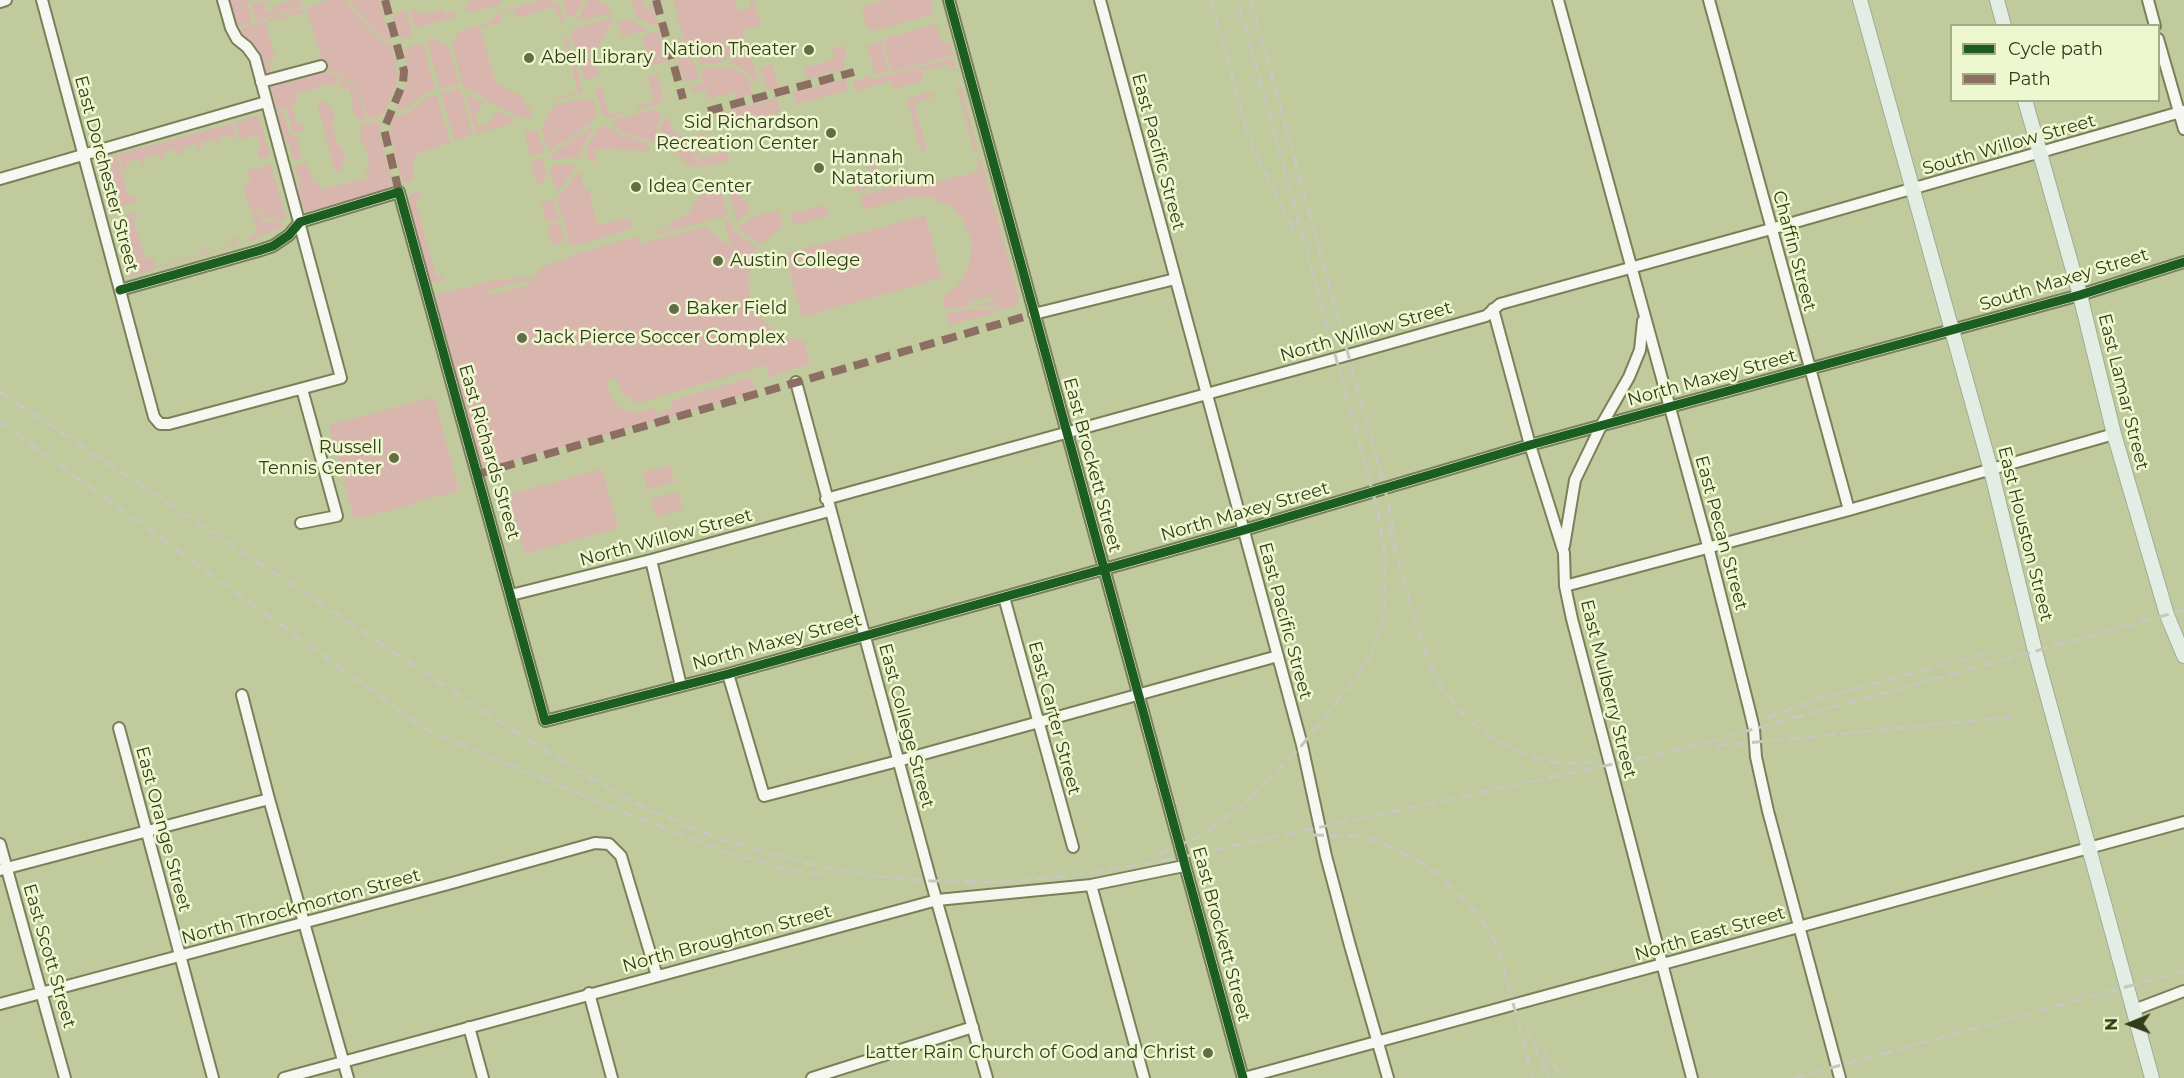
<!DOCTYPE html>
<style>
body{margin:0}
#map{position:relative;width:2184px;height:1078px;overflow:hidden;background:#c0ca9d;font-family:Montserrat,sans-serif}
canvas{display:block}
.legend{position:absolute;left:1950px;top:24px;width:210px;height:78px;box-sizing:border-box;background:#eef8d0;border:2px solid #a4ac87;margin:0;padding:8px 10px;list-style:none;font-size:18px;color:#343b19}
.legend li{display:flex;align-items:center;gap:12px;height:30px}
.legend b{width:30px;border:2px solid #a4ac87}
.north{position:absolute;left:2100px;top:994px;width:60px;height:60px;-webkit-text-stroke:4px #eef8d0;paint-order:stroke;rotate:269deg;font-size:16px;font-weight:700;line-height:24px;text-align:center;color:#343b19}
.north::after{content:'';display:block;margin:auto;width:21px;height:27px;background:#343b19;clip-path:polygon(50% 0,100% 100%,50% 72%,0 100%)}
</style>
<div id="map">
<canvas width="2184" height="1078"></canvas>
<ul class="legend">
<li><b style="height:8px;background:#1b5e20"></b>Cycle path</li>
<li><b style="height:8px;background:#8d6e63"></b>Path</li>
</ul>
<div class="north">N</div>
</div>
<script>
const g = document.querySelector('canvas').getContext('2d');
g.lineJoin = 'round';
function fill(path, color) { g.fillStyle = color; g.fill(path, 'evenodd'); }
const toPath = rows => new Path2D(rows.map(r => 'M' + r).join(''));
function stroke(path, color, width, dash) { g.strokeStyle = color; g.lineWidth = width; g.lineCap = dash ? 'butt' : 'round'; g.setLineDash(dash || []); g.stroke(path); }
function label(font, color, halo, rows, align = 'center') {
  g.font = font + ' Montserrat,sans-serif'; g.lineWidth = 5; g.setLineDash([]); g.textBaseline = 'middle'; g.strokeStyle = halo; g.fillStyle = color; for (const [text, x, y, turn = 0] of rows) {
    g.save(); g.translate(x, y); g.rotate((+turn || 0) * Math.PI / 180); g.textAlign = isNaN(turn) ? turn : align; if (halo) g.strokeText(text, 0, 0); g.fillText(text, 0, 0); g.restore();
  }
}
fill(toPath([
 [228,0,250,0,247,3,252,22,236,27],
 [291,0,301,0,302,6,256,21,251,4,263,1,264,3,269,2,264,8,268,12,281,3],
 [328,0,345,0,374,35,385,44,391,44,399,77,384,114,368,119,357,86,323,66,307,7],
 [349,0,379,0,391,42,385,41,370,27],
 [472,0,500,0,501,4,470,13,463,9,468,8,467,2],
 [541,0,551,0,559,4,564,20,560,24,555,7,516,18,514,10,500,13,502,22,480,28,495,81,523,98,526,108,530,107,532,116,521,119,463,86,452,46,460,31,489,23,499,12],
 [563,0,584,0,572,18,568,18],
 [588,0,597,0,610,7,611,13,576,22],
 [631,0,643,0,644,8,647,11,650,9,649,5,652,4,658,25,654,26,636,17],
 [673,0,735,0,735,7,741,11,749,9,751,0,754,0,761,25,743,30,747,45,727,59,715,64,702,63,693,57,686,48],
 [886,0,931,0,933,10,932,15,872,31,867,28,862,11,866,5],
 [303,8,305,13,266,23,275,59,270,60,271,73,263,73,255,49,238,34,236,30],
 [415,8,417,14,443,9,445,14,455,11,456,17,415,28,410,10],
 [407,11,413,36,403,39,399,36,393,14],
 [613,18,613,21,597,49,577,54,571,33,575,28],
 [629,19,648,30,622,37,618,22],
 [936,24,942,44,950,42,953,55,892,72,883,39],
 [659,31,668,61,650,66,642,36],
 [563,35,568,37,583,92,556,100,555,98,578,92],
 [435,39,449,47,459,84,440,89,426,40],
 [677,39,681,41,685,54,696,66,698,79,684,82,672,40],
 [881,42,889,72,875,75,867,45],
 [423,43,435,90,423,95,407,108,396,111,409,77,404,49],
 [844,45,847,57,843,58,845,69,807,79,804,68,835,59,832,48],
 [748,48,759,84,757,84,743,69,730,63,737,54],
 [594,57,599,76,585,80,579,60],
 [954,58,956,71,953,71,950,64,922,72,923,81,894,89,890,81,855,91,853,81,872,76,874,79],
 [772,64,779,87,767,90,760,67],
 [723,67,735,69,745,74,750,83,753,94,736,99,734,92,708,99,706,90,692,93,691,86,703,83,701,69],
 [324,70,357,88,366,120,359,122,357,115,354,116,352,110,354,109,349,88,342,90,339,81,335,82,335,85,330,86,330,84,320,86,320,88,305,91,305,92,296,93,298,102,291,104,295,113,294,114,296,124,301,123,303,130,295,132,292,131,286,108,275,111,269,90,270,85],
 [657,74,663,97,659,104,638,110,637,106,654,101,648,77],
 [845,79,848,90,796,104,793,93],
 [959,84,961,87,978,152,974,151,957,87],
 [601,86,609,114,626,110,626,112,610,118,603,115,594,88],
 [460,88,473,135,454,140,441,93],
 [929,92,933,94,932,98,914,103,927,150,921,152,907,101,909,98],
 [465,93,483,103,475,117,478,125,487,126,497,111,514,120,514,123,476,134],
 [437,95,450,143,416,154,413,159,414,178,412,181,406,183,402,180,390,135,391,123,394,117,408,112,428,97],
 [585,98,594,101,597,116,594,118,592,123,563,143,548,151,542,130,544,121,555,105],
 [777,98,781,112,730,126,727,113,713,117,708,132,695,141,700,158,727,152,730,160,700,167,692,138,705,131,709,125,710,116],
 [325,100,326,106,331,105,335,120,332,122,338,146,342,146,346,161,341,163,342,170,335,172,317,103],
 [656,109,662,115,657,126,655,142,623,133,612,124,613,120],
 [281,112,284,114,290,136,296,135,302,158,293,161,289,144,283,138,276,114],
 [668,115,671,126,675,133,689,138,698,168,687,165,674,150,659,143,660,126],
 [257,116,259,118,270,156,259,159,257,151,261,150,258,135,241,139,239,137,235,122],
 [381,120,379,133,392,181,389,189,310,211,302,209,297,194,300,183,295,167,307,163,310,174,312,173,313,184,319,182,322,191,327,189,326,187,341,185,341,183,345,182,346,184,360,179,361,180,367,179,365,171,370,169,369,162,367,162,368,158,364,143,362,143,359,132,361,131,360,126],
 [233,123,236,140,233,141,231,135,218,138,220,144,216,145,214,139,201,143,202,149,198,150,196,144,182,148,184,154,178,155,176,149,162,153,163,159,160,160,158,154,144,158,145,164,142,165,140,159,126,163,127,170,124,171,119,154],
 [607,125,620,135,644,142,652,148,649,148,649,151,595,149,595,163,588,158,586,148,597,130],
 [594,126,582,149,580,158,551,159,550,156,553,153],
 [535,130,538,132,544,152,530,156,524,133],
 [117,154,128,197,135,195,137,202,110,208,97,160],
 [873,156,881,185,855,192,851,178,871,173,867,158],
 [542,158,547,176,542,183,536,184,532,168,532,161],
 [981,159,1018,294,1018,304,1002,311,993,305,974,307,994,300,993,295,972,301,969,306,958,307,945,310,942,298,959,284,970,262,971,240,963,220,953,208,931,197,911,197,864,210,860,196,935,174,937,182,979,171,978,161],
 [271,164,286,218,283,221,276,217,266,219,258,209,250,210,243,184,251,182,246,171],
 [553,165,575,165,576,167,557,192,550,170],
 [580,170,584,190,589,189,597,225,629,218,632,229,570,247,557,198],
 [735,179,742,200,746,199,750,213,742,216,737,222,726,182],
 [719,183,728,215,652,236,655,232,670,228,669,222,681,218,690,212,703,188],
 [419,191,421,196,416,203,436,276,443,276,444,280,437,283,430,281,408,202,411,194],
 [554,199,559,221,546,222,541,203],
 [826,205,828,216,796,225,792,220,790,214],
 [779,210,782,227,760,245,738,228,750,218],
 [254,211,258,213,263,221,269,222,276,219,284,226,251,241,249,236,258,233,252,212],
 [136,212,141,214,133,217,145,259,153,257,156,267,202,254,200,247,203,246,205,253,233,245,231,238,233,237,237,238,238,245,127,277,113,220],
 [925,215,942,278,802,317,785,254],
 [730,220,733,229,757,249,751,261,748,277,750,297,754,307,762,319,776,332,789,338,804,341,810,364,782,372,770,379,766,365,639,403,621,394,617,378,607,380,611,399,618,403,616,405,628,412,630,410,635,413,654,408,656,417,654,421,487,468,480,465,436,305,435,299,438,294,500,279,509,280,526,276,527,280,489,290,490,295,529,285,528,279,536,277,535,273,544,266,573,257,572,255,636,237,639,238,641,244,705,227,732,248,724,221],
 [557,224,561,225,565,241,553,246,547,227],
 [992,309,998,312,949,325,946,314,959,310],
 [752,377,755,390,746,395,661,420,658,417,657,413,672,409,670,401],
 [434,397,459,491,416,502,416,504,354,519,329,425],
 [670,465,675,482,648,490,643,472],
 [602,469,618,528,525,554,508,495],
 [678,492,683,509,656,517,651,499]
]), '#d8b6ae');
const minor = toPath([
 [42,0,154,417,160,424,169,424,341,378,255,58,247,47,237,39,231,28,223,0],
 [949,0,1243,1078],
 [1100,0,1302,745,1326,856,1349,942,1388,1078],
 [1558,0,1708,546,1749,708,1754,729,1756,757,1768,811,1840,1078],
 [1709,0,1849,510],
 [2148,0,2155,26],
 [0,2,6,0],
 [2158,39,2184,129],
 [261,82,321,66],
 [0,179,266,102],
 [120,290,258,251,273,246,289,235,300,222,399,192,545,721,728,674,1004,597,1244,530,1530,445,2080,295,2184,262],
 [1493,309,1530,445,1564,553,1565,586,1572,619,1692,1078],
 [1034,314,1175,279],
 [796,382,931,881,987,1078],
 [826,499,1348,355,1486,316,1500,304,1771,229,2184,111],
 [301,523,337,516,302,389],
 [1564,546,1575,480,1601,426,1629,377,1640,350,1643,321],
 [651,560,681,686],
 [1565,586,1849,510,2114,434],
 [511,595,651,560,829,511],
 [1004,597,1073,847],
 [728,674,764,796,898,761,1278,656],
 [242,695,269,799,348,1078],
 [119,728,213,1078],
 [0,844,65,1078],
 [0,870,269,799],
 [1091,885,1144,1078],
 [589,993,612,1078],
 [0,1004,452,883,595,843,609,844,621,856,657,976],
 [2134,1010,2184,991],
 [469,1027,483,1078],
 [284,1078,937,900,1091,885,1184,866],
 [812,1078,973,1027],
 [1244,1078,2184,822]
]);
const major = toPath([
 [1860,0,1991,470,2035,651,2152,1078],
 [1997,0,2004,26],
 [2025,100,2080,295,2114,434,2167,615,2184,656]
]);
stroke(minor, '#79805a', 14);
stroke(major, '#9bae95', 16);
stroke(minor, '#f6f7f0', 10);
stroke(major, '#e3ede4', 14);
stroke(toPath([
 [1211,0,1247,131,1258,159,1296,234],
 [1251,0,1385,489,1394,532],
 [0,392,480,709,583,774,643,807,722,840,826,868,883,877,931,881,1008,882,1085,874,1182,857,1678,750,2184,610],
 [0,422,425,729,637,818,732,854,783,868,822,875],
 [1388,524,1416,623,1430,665,1440,685,1458,709,1476,726,1498,742,1518,752,1538,759,1560,763,1593,762],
 [1766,719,1813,700,1995,651],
 [1716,746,2012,717],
 [1312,835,1359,836,1384,844,1413,858,1438,874,1478,914,1493,938,1503,965,1533,1078],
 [1159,855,1201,835,1243,805,1266,783,1302,745,1359,674,1373,650,1381,629,1385,604,1385,556,1379,515,1238,0],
 [1526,1026,1549,1078],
 [1544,1051,1563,1078],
 [1794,1078,2184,971]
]), '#c5c8ba', 3, [12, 6]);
stroke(toPath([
 [385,0,404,71,403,83,384,129,399,192],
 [656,0,683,99],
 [708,111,854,72],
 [478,474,1034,314]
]), '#8d6e63', 8, [15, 8]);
stroke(toPath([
 [949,0,1243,1078],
 [120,290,258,251,273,246,289,235,300,222,399,192,545,721,728,674,1004,597,1244,530,1530,445,2080,295,2184,262]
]), '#1b5e20', 9);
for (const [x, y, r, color] of [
 [809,50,6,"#656d47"],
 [529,58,6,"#656d47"],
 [831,133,6,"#656d47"],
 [819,168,6,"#656d47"],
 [636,187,6,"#656d47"],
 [718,261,6,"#656d47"],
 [674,309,6,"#656d47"],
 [522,338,6,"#656d47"],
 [394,458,6,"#656d47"],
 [1208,1053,6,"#656d47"]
]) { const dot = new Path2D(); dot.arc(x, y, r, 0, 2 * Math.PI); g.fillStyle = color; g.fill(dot); stroke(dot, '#eef8d0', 2); }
label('18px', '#343b19', '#eef8d0', [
 ["Nation Theater",797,50,"right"],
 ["Abell Library",541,58],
 ["Sid Richardson",819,123,"right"],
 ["Recreation Center",819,144,"right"],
 ["Hannah",831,158],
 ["Natatorium",831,179],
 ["Idea Center",648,187],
 ["Austin College",730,261],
 ["Baker Field",686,309],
 ["Jack Pierce Soccer Complex",534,338],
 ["Russell",382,448,"right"],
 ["Tennis Center",382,469,"right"],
 ["Latter Rain Church of God and Christ",1196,1053,"right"]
], 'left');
label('18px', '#343b19', '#eef8d0', [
 ["South Willow Street",2009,145,-16],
 ["East Pacific Street",1158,152,75],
 ["East Dorchester Street",106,174,75],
 ["Chaffin Street",1794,251,75],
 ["South Maxey Street",2064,280,-17],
 ["North Willow Street",1366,332,-16],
 ["North Maxey Street",1712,378,-15],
 ["East Lamar Street",2123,392,76],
 ["East Richards Street",489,452,74],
 ["East Brockett Street",1092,465,75],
 ["North Maxey Street",1245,512,-16],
 ["East Pecan Street",1721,533,75],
 ["East Houston Street",2025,534,76],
 ["North Willow Street",666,538,-15],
 ["East Pacific Street",1285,621,75],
 ["North Maxey Street",777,642,-15],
 ["East Mulberry Street",1608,689,76],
 ["East Carter Street",1054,718,75],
 ["East College Street",906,726,75],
 ["East Orange Street",163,829,75],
 ["North Throckmorton Street",301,907,-15],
 ["East Brockett Street",1221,934,75],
 ["North East Street",1710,934,-16],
 ["North Broughton Street",727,939,-15],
 ["East Scott Street",49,956,74]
]);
</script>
